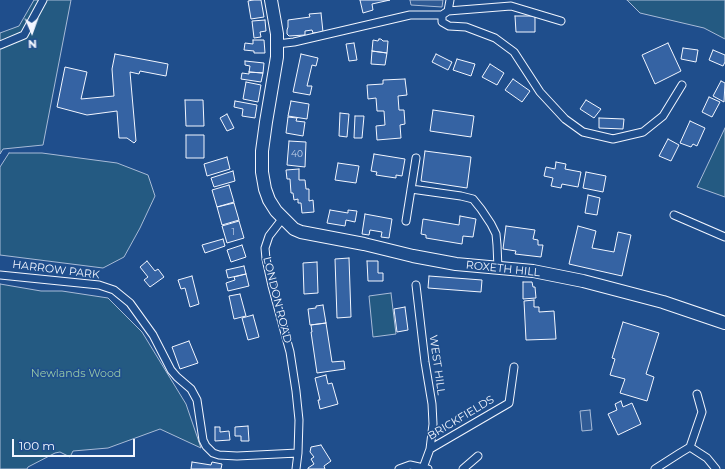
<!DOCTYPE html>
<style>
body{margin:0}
#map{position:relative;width:725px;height:469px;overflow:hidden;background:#1f4e8c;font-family:Montserrat,sans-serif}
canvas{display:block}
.north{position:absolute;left:12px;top:12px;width:40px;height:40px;-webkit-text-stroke:3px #1f4e8c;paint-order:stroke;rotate:178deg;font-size:11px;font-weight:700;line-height:16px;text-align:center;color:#f2f6ff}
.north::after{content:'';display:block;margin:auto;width:14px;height:18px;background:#f2f6ff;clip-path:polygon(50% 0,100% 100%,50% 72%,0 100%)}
.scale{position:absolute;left:12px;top:439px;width:123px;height:18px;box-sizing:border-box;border:2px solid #f2f6ff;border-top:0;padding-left:5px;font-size:12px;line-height:14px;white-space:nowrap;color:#f2f6ff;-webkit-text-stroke:3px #1f4e8c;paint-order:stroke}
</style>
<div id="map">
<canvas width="725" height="469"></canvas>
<div class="north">N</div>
<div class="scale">100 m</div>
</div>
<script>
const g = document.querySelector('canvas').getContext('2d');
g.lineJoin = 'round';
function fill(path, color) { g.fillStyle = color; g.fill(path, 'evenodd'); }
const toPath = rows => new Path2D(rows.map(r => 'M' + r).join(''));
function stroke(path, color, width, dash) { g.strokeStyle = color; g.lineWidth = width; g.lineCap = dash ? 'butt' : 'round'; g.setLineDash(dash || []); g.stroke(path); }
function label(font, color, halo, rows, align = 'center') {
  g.font = font + ' Montserrat,sans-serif'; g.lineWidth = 3; g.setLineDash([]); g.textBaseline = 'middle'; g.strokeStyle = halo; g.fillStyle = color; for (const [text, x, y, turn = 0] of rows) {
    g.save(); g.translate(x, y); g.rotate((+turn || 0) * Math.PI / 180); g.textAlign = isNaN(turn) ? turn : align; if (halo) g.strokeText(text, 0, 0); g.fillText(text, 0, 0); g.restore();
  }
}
const green = toPath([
 [34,0,71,0,43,145,3,149,0,154,0,33,19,26,34,0],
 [627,0,725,0,725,39,704,28,640,13,627,0],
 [725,128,725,197,697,187,725,128],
 [9,153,42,153,117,163,148,175,155,196,140,228,124,257,103,268,0,255,0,167,9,153],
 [0,284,41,291,62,291,108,298,142,332,186,404,201,448,160,429,108,448,73,451,70,457,60,452,55,453,28,467,27,469,0,469,0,284],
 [391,293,396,334,373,337,369,296,391,293]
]);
fill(green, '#245a82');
stroke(green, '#a8bbd7', 1);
const parking = toPath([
 [410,0,443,0,442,7,411,5,410,0],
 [590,410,592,430,582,431,580,411,590,410]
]);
fill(parking, '#305b95');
stroke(parking, '#a8bbd7', 1);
const building = toPath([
 [253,0,261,0,264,17,251,19,248,1,253,0],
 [360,0,390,0,372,4,373,10,363,13,360,0],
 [321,13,323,32,313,33,312,30,305,31,305,35,289,36,287,34,287,30,288,27,288,20,310,17,309,14,321,13],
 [515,16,535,16,535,32,516,32,515,16],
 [265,20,266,31,260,32,261,37,254,38,252,21,265,20],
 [379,39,381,39,383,41,388,41,387,53,372,51,373,40,378,41,379,39],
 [253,40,264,40,265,53,254,53,254,51,244,50,245,43,253,44,253,40],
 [354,43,357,60,349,61,346,44,354,43],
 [668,43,681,71,655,84,642,55,668,43],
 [683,48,698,50,696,62,681,59,683,48],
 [713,50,725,55,725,62,723,66,709,60,713,50],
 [372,51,387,53,385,65,371,64,372,51],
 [115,54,168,64,166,76,140,71,139,74,130,72,136,141,134,143,127,138,119,138,117,111,87,115,57,107,65,67,87,72,81,99,114,96,112,69,115,54],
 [301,54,318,58,316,66,312,65,307,86,312,86,310,95,293,92,301,54],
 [436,54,452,62,448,70,432,62,436,54],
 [457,59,475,64,471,76,453,70,457,59],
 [245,61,264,63,263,73,249,72,250,66,245,65,245,61],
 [490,64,504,73,497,85,482,77,490,64],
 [249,72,263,73,261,82,241,79,242,73,249,74,249,72],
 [405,79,407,95,398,96,399,110,404,110,405,124,400,125,401,138,377,140,376,126,385,125,384,111,377,111,376,98,368,99,367,85,383,84,383,80,405,79],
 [513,79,530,91,522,102,505,90,513,79],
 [721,81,725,83,724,102,713,96,721,81],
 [246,82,261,85,258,102,243,99,246,82],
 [709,97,720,102,712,117,702,112,709,97],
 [185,100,203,100,204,126,186,126,185,100],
 [586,100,601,109,594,118,580,109,586,100],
 [235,101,257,105,255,118,242,116,243,109,234,107,235,101],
 [291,101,309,104,307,119,288,116,291,101],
 [433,110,474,116,471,137,430,131,433,110],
 [340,113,349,114,347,137,339,136,340,113],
 [227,114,234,128,227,131,220,118,227,114],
 [355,116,364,116,362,138,354,138,355,116],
 [288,117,297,118,296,121,305,122,303,136,286,133,288,117],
 [599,118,624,119,623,129,599,128,599,118],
 [690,121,705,128,697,146,693,144,691,147,680,143,690,121],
 [186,135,204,135,204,158,186,158,186,135],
 [668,139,679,145,671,161,659,156,668,139],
 [289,141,306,142,305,167,287,165,289,141],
 [425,151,471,157,467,188,421,181,425,151],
 [374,154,405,159,402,176,396,175,396,178,376,175,377,172,371,171,374,154],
 [227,157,230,169,207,176,204,164,227,157],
 [556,162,566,164,565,169,581,172,578,187,562,184,561,188,551,186,553,178,544,176,546,167,555,169,556,162],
 [338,163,359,166,356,183,335,180,338,163],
 [299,169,299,180,305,180,306,189,309,189,309,201,313,200,314,212,302,213,301,203,298,203,298,199,294,200,293,193,291,193,290,179,287,179,286,170,299,169],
 [233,171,235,181,214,187,211,178,233,171],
 [586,172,606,176,603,192,583,188,586,172],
 [229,185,234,202,217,207,212,190,229,185],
 [588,195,600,198,597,215,585,213,588,195],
 [234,203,239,220,222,225,217,207,234,203],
 [330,210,348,213,348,210,357,211,355,222,346,220,345,226,327,223,330,210],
 [365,214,392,219,389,238,381,237,382,232,370,230,369,235,362,234,365,214],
 [460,216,476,219,473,237,463,236,462,244,426,238,426,235,421,234,423,219,459,225,460,216],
 [239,221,244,238,227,243,222,226,239,221],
 [506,226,535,230,533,239,538,240,538,245,543,245,541,257,515,254,516,251,503,249,506,226],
 [578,226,596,231,592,248,614,252,618,232,631,235,622,276,569,264,578,226],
 [223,239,225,246,205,253,202,245,223,239],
 [242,245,246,257,231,262,227,250,242,245],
 [349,258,351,317,337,318,335,259,349,258],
 [147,261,155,271,158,269,164,277,150,287,144,280,148,277,140,267,147,261],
 [367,261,378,261,378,273,383,273,383,281,368,281,367,261],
 [317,262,318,293,304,294,303,263,317,262],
 [244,266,246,274,228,278,226,270,244,266],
 [246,274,249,286,228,291,226,283,235,280,234,277,246,274],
 [192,276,199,304,190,307,185,288,181,289,178,280,192,276],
 [429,276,482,280,481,292,428,288,429,276],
 [523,282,532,282,533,287,535,287,536,298,523,299,523,282],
 [240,294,246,316,234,319,229,296,240,294],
 [534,300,534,307,539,307,539,312,554,311,556,339,526,340,524,301,534,300],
 [323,305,326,323,310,325,308,309,316,308,316,306,323,305],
 [405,307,408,330,397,332,394,309,405,307],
 [253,315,259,337,248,340,242,318,253,315],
 [623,322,659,333,646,374,654,377,647,401,620,393,625,379,610,375,615,359,612,358,623,322],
 [326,323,332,362,344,361,345,369,317,373,311,332,312,332,311,325,326,323],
 [189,341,198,363,180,369,172,347,189,341],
 [326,375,328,384,332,383,338,404,320,409,318,400,320,400,315,378,326,375],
 [621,401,623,407,632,403,641,424,618,435,608,414,617,410,615,404,621,401],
 [248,426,249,441,241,441,241,436,235,436,235,427,248,426],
 [215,427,220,427,220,432,229,431,230,440,215,441,215,427],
 [321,445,331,461,324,466,325,469,308,469,308,468,314,464,311,459,314,457,310,452,311,447,321,445],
 [192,462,211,465,212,462,222,464,221,469,191,469,192,462]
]);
fill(building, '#3563a3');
stroke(building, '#f2f6ff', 1);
const minor = toPath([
 [448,11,450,0],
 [442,15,442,22,449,26,466,27,495,38,514,52,540,92,565,119,583,132,613,139,643,132,663,116,682,85],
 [277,44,294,42,410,15,442,15,448,11,511,6,561,21],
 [0,45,24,35,43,0],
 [411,189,461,196,473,199,481,209,491,224,496,234,497,245,498,268],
 [674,215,725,237],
 [283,218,269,236,265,248,266,259,272,286,290,352,296,391,299,420,298,453,296,469],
 [406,221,416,158],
 [0,275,99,285,114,290,130,303,153,335,171,370,177,377,191,389,197,400,203,440,206,446,213,453,219,455,237,456,298,453],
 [416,285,425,362,432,404,433,424,430,449],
 [690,447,702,412,697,394],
 [423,468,430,449,509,403,514,367],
 [399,469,410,465,428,469],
 [463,469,478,456],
 [655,469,680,453,690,447,707,458,716,469]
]);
const primary = toPath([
 [271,0,277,34,277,57,266,122,262,151,262,172,265,189,269,200,276,211,294,229,301,232,364,244,413,256,456,264,533,271,583,281,663,302,725,323]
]);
stroke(minor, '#f2f6ff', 9);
stroke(primary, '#f2f6ff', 14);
stroke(minor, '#1f4e8c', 7);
stroke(primary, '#1f4e8c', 12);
label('9px', '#c3d1e8', null, [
 ["40",297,154],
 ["1",233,232]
]);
label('11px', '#f2f6ff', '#1f4e8c', [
 ["ROXETH HILL",503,269,6],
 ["HARROW PARK",56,270,7],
 ["LONDON ROAD",277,300,76],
 ["WEST HILL",437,365,82],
 ["BRICKFIELDS",461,418,-31]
]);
label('11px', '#97c8a6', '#1f4e8c', [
 ["Newlands Wood",76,374]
]);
</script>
